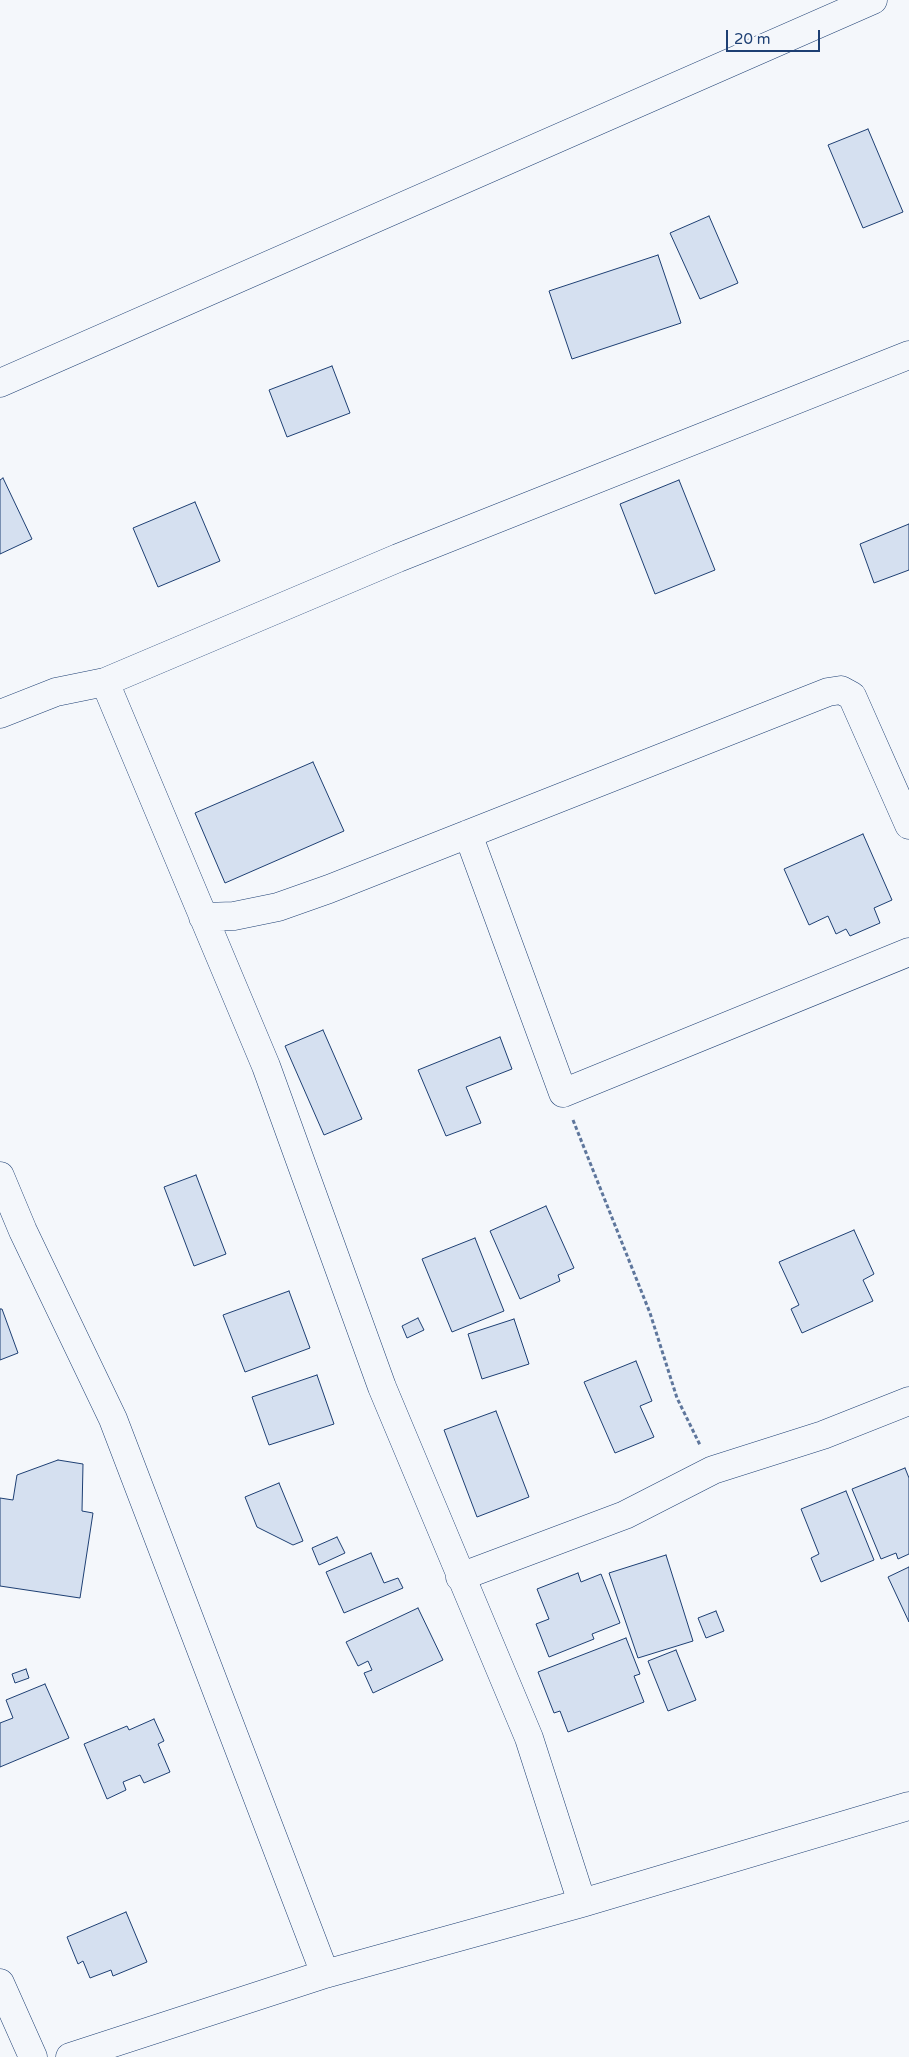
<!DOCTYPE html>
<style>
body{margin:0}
#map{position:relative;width:909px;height:2057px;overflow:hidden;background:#f4f7fb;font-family:"Varela Round",sans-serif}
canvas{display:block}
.scale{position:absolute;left:726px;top:30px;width:94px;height:22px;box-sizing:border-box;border:2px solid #1d3f73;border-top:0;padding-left:6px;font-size:15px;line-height:18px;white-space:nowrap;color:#1d3f73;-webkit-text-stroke:4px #f4f7fb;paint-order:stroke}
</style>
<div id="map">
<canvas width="909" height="2057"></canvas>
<div class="scale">20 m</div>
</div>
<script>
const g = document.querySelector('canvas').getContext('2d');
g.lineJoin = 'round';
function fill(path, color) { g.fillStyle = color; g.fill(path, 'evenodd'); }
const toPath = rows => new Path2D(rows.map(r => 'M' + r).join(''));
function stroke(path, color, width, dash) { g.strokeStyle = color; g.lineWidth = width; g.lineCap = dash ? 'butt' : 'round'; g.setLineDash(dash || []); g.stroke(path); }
const building = toPath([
 [868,129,903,212,863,228,828,145,868,129],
 [709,216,738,283,700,299,670,233,709,216],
 [658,255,681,323,572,359,549,291,658,255],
 [332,366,350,413,287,437,269,390,332,366],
 [3,478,32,539,0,554,0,480,3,478],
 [679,480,715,570,655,594,620,504,679,480],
 [195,502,220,561,158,587,133,528,195,502],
 [909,524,909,570,874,583,860,544,909,524],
 [313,762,344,831,225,883,195,813,313,762],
 [863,834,892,900,874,908,880,923,850,936,846,929,836,934,828,916,809,925,784,869,863,834],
 [323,1030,362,1119,324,1135,285,1046,323,1030],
 [500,1037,512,1069,466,1087,481,1123,446,1136,418,1070,500,1037],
 [196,1175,226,1254,194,1266,164,1187,196,1175],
 [546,1206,574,1268,558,1275,560,1281,520,1299,490,1231,546,1206],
 [854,1230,874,1274,863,1280,873,1301,802,1333,791,1309,799,1305,779,1262,854,1230],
 [475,1238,504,1311,452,1332,422,1259,475,1238],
 [289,1291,310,1348,245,1372,223,1315,289,1291],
 [0,1309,2,1309,18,1353,0,1360,0,1309],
 [418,1318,424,1330,407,1338,402,1326,418,1318],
 [514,1319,529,1364,482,1379,468,1334,514,1319],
 [636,1361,652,1401,640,1406,654,1437,615,1453,584,1382,636,1361],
 [317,1375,334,1424,269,1445,252,1397,317,1375],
 [496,1411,529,1497,477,1517,444,1430,496,1411],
 [58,1460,83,1464,82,1511,93,1513,80,1598,0,1586,0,1498,13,1500,17,1475,58,1460],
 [905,1468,909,1478,909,1554,898,1559,896,1553,881,1559,852,1489,905,1468],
 [279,1483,303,1541,293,1545,257,1527,245,1497,279,1483],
 [846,1491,874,1560,821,1582,811,1558,819,1554,801,1509,846,1491],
 [337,1537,345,1553,319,1565,312,1548,337,1537],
 [371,1553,384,1583,398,1578,403,1588,344,1613,326,1572,371,1553],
 [666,1555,693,1641,638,1658,609,1573,666,1555],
 [909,1567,909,1622,888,1577,909,1567],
 [578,1573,581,1582,601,1574,620,1623,592,1634,594,1639,549,1657,536,1624,549,1619,537,1589,578,1573],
 [418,1608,443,1660,373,1693,364,1673,372,1670,368,1661,358,1666,346,1642,418,1608],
 [716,1611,724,1631,706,1638,698,1618,716,1611],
 [626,1638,640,1674,634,1676,644,1702,568,1732,560,1711,554,1713,538,1672,626,1638],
 [676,1650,696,1700,668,1711,648,1661,676,1650],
 [26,1669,29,1678,15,1683,12,1674,26,1669],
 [45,1684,69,1738,0,1767,0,1723,13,1718,6,1700,45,1684],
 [154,1719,164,1741,158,1744,170,1772,144,1783,140,1775,123,1782,126,1790,107,1799,84,1744,127,1726,129,1730,154,1719],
 [126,1912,147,1962,113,1976,111,1970,90,1978,83,1961,78,1964,67,1937,126,1912]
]);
fill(building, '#d5e0f0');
stroke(building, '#1d3f73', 1);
const street = toPath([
 [0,383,873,0],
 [105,682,266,1066,382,1387,529,1738,582,1903],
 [0,714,56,692,105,682,398,558,909,355],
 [468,834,563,1093,909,952],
 [203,917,234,916,278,907,329,889,828,692,841,690,852,696,909,825],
 [0,1176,23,1231,113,1419,325,1974],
 [460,1577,625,1515,713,1470,823,1435,909,1401],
 [0,1983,33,2057],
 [70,2057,325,1974,582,1903,909,1806]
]);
stroke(street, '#1d3f73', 29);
stroke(toPath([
 [573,1120,650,1313,677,1398,700,1445]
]), '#5e769c', 3, [4, 2.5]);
stroke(street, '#f4f7fb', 28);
</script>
